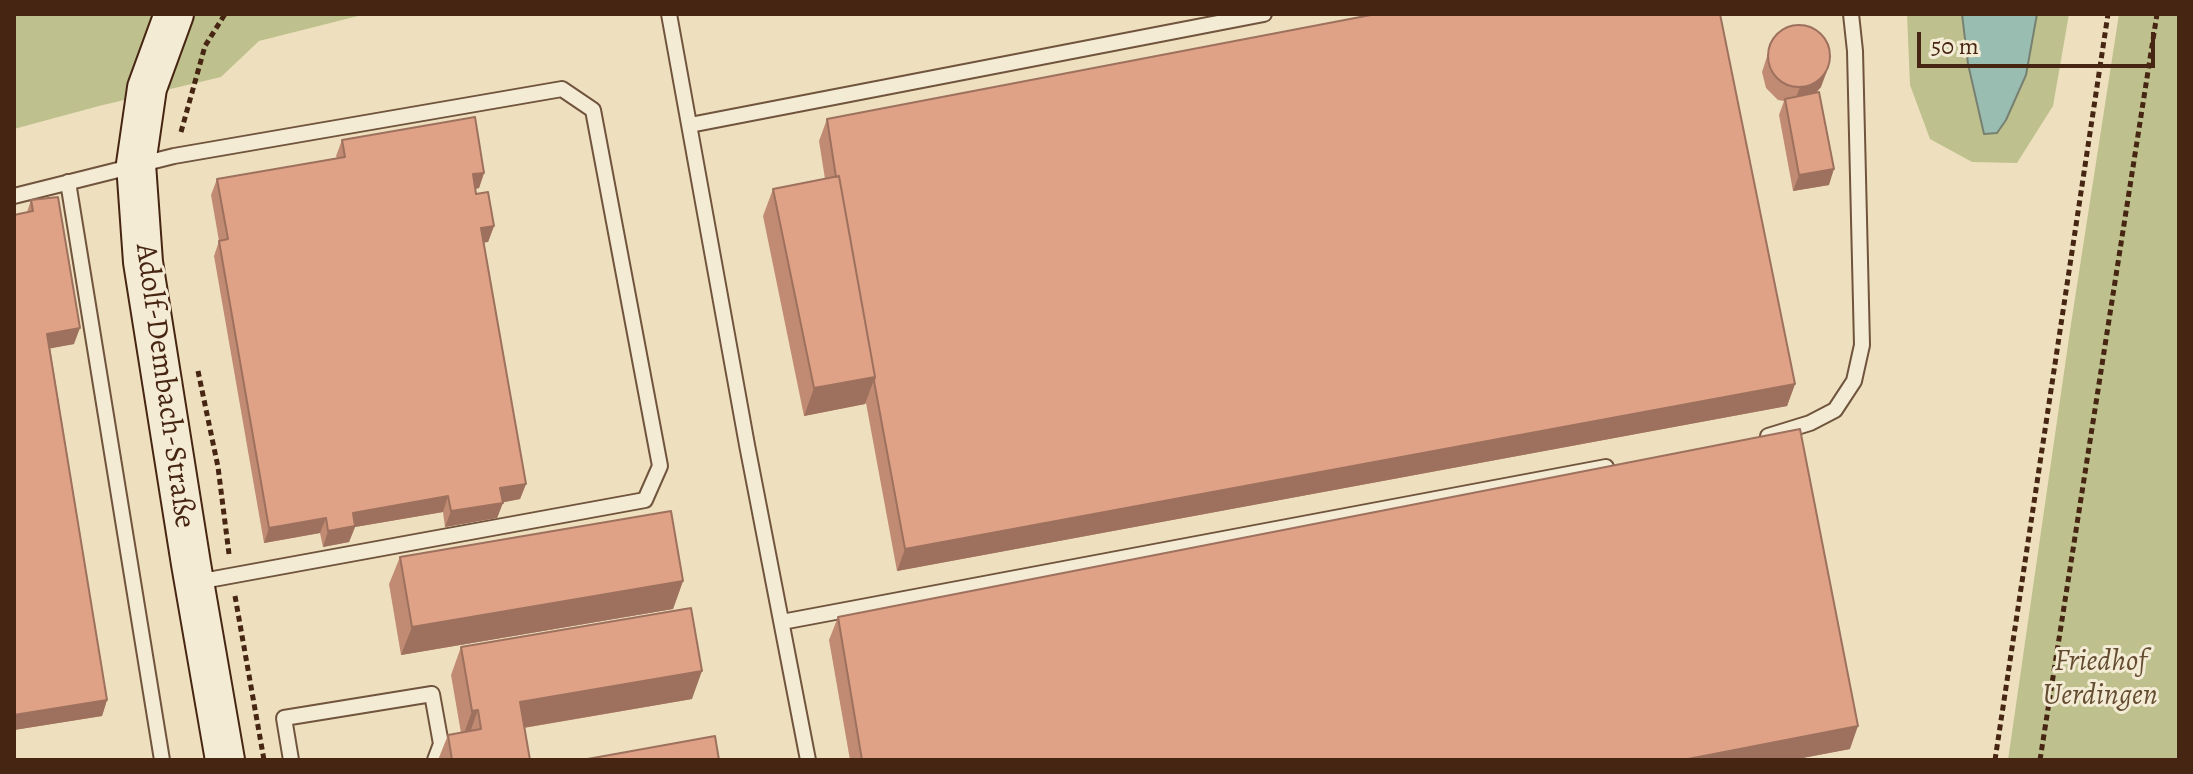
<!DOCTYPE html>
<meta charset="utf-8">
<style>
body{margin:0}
#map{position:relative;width:2193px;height:774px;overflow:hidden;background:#eee0be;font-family:Alegreya,serif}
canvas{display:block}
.frame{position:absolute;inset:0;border:16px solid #462512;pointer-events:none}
.scale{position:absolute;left:1917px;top:32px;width:238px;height:36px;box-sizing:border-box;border:4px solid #462512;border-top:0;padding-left:10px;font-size:24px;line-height:28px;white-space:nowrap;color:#462512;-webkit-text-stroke:6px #f4ebd5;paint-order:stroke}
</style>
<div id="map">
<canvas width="2193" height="774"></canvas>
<div class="frame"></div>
<div class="scale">50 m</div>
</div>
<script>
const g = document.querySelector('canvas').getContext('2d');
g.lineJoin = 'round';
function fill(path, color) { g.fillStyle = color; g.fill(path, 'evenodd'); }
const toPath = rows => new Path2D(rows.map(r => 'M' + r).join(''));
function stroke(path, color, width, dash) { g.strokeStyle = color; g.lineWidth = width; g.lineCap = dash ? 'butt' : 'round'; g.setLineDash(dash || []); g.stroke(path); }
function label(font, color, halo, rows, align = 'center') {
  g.font = font + ' Alegreya,serif'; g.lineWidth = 6; g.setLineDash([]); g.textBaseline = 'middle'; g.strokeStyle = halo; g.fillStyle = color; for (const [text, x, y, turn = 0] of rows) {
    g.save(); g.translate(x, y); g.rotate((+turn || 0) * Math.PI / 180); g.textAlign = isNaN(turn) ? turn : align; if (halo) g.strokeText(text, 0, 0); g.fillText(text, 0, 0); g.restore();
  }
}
fill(toPath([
 [14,14,366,14,259,41,221,77,99,106,14,129],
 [1907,14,2069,14,2053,106,2017,163,1972,162,1930,139,1910,85],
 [2119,14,2179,14,2179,760,2008,760,2071,324]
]), '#bec18e');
const water = toPath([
 [1962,14,2037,14,2026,75,2006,120,1997,133,1984,134,1968,64,1962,14]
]);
fill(water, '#99bdb1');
stroke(water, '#788071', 2);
const service = toPath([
 [669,14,747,445,808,760],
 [690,125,1264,14],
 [68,182,162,760],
 [14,196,174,156,562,89,593,110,660,466,645,500,197,582],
 [1768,436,1810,423,1835,410,1854,381,1862,345,1855,51,1851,14],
 [782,622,1606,467],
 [291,760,284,718,432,694,441,744,435,760]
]);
const secondary = toPath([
 [174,14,147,88,136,164,143,262,191,564,225,760]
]);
stroke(service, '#70543d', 18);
stroke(secondary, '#462512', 42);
stroke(toPath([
 [181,132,205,46,225,14],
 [198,371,218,467,229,554],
 [235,596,264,760],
 [1995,760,2108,14],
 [2040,760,2157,14]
]), '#462512', 5, [6, 4]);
stroke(service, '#f4ebd5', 14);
stroke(secondary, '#f4ebd5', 38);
fill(toPath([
 [1772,41,1821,87,1815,93,1829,185,1793,191,1779,115,1784,101,1778,100,1766,88,1762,72],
 [827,119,1795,384,1787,406,897,571,866,403,865,404,804,416,763,216,773,189,825,179,819,141],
 [342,140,484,173,479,188,476,189,476,194,494,226,488,242,484,242,526,484,520,499,503,502,497,518,445,527,443,512,355,527,349,542,323,547,320,533,264,543,214,256,219,241,211,195,217,179,337,158,336,156],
 [31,200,74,344,50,348,107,700,102,716,14,730,14,215,27,212],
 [400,557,683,581,673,609,401,655,389,584],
 [838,617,1850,749,1792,760,850,760,829,640],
 [461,647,692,699,524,728,461,733,451,675],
 [448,735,452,760,438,760]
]), '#c18b73');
fill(toPath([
 [1827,71,1821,87,1810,99,1794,103,1800,87],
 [1834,169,1829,185,1793,191,1799,175],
 [484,173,479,188,467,190,473,174],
 [494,226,488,242,475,244,481,228],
 [80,328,74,344,42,350,47,334],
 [875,377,865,404,804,416,814,388],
 [1795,384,1787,406,897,571,905,549],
 [526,484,520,499,495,504,500,488],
 [448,496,443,512,355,527,349,542,323,547,328,531,353,513],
 [503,503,497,518,445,527,451,511],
 [326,518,320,533,264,543,269,528],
 [683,581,673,609,401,655,412,627],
 [702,671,692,699,510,730,520,702],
 [107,700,102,716,14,730,14,715],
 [478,710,468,738,462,739,472,711],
 [1858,726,1850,749,1792,760,1683,760]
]), '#9d715e');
const building = toPath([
 [1376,14,1720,14,1795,384,905,549,874,381,875,377,839,176,836,177,827,119,1376,14],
 '1768 56a31 31 0 1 1 62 0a31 31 0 1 1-62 0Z',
 [1819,92,1834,169,1799,175,1785,99,1819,92],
 [475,117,484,173,473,174,476,194,488,192,494,226,481,228,526,484,500,488,503,503,451,511,448,496,353,513,355,526,328,531,326,518,269,528,219,241,228,239,217,179,345,157,342,140,475,117],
 [839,176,875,377,814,388,773,189,839,176],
 [58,197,80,328,47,334,107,700,14,715,14,215,33,211,31,200,58,197],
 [1800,429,1858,726,1683,760,862,760,838,617,1800,429],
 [671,511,683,581,412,627,400,557,671,511],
 [691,608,702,671,520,702,530,760,452,760,448,735,481,729,478,710,472,711,461,647,691,608],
 [715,736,719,760,582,760,715,736]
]);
fill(building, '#e0a286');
stroke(building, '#9d715e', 2);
label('30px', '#462512', '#f4ebd5', [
 ["Adolf-Dembach-Straße",164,386,82]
]);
label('italic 30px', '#644c31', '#f4ebd5', [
 ["Friedhof",2100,663],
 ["Uerdingen",2100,697]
]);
</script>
